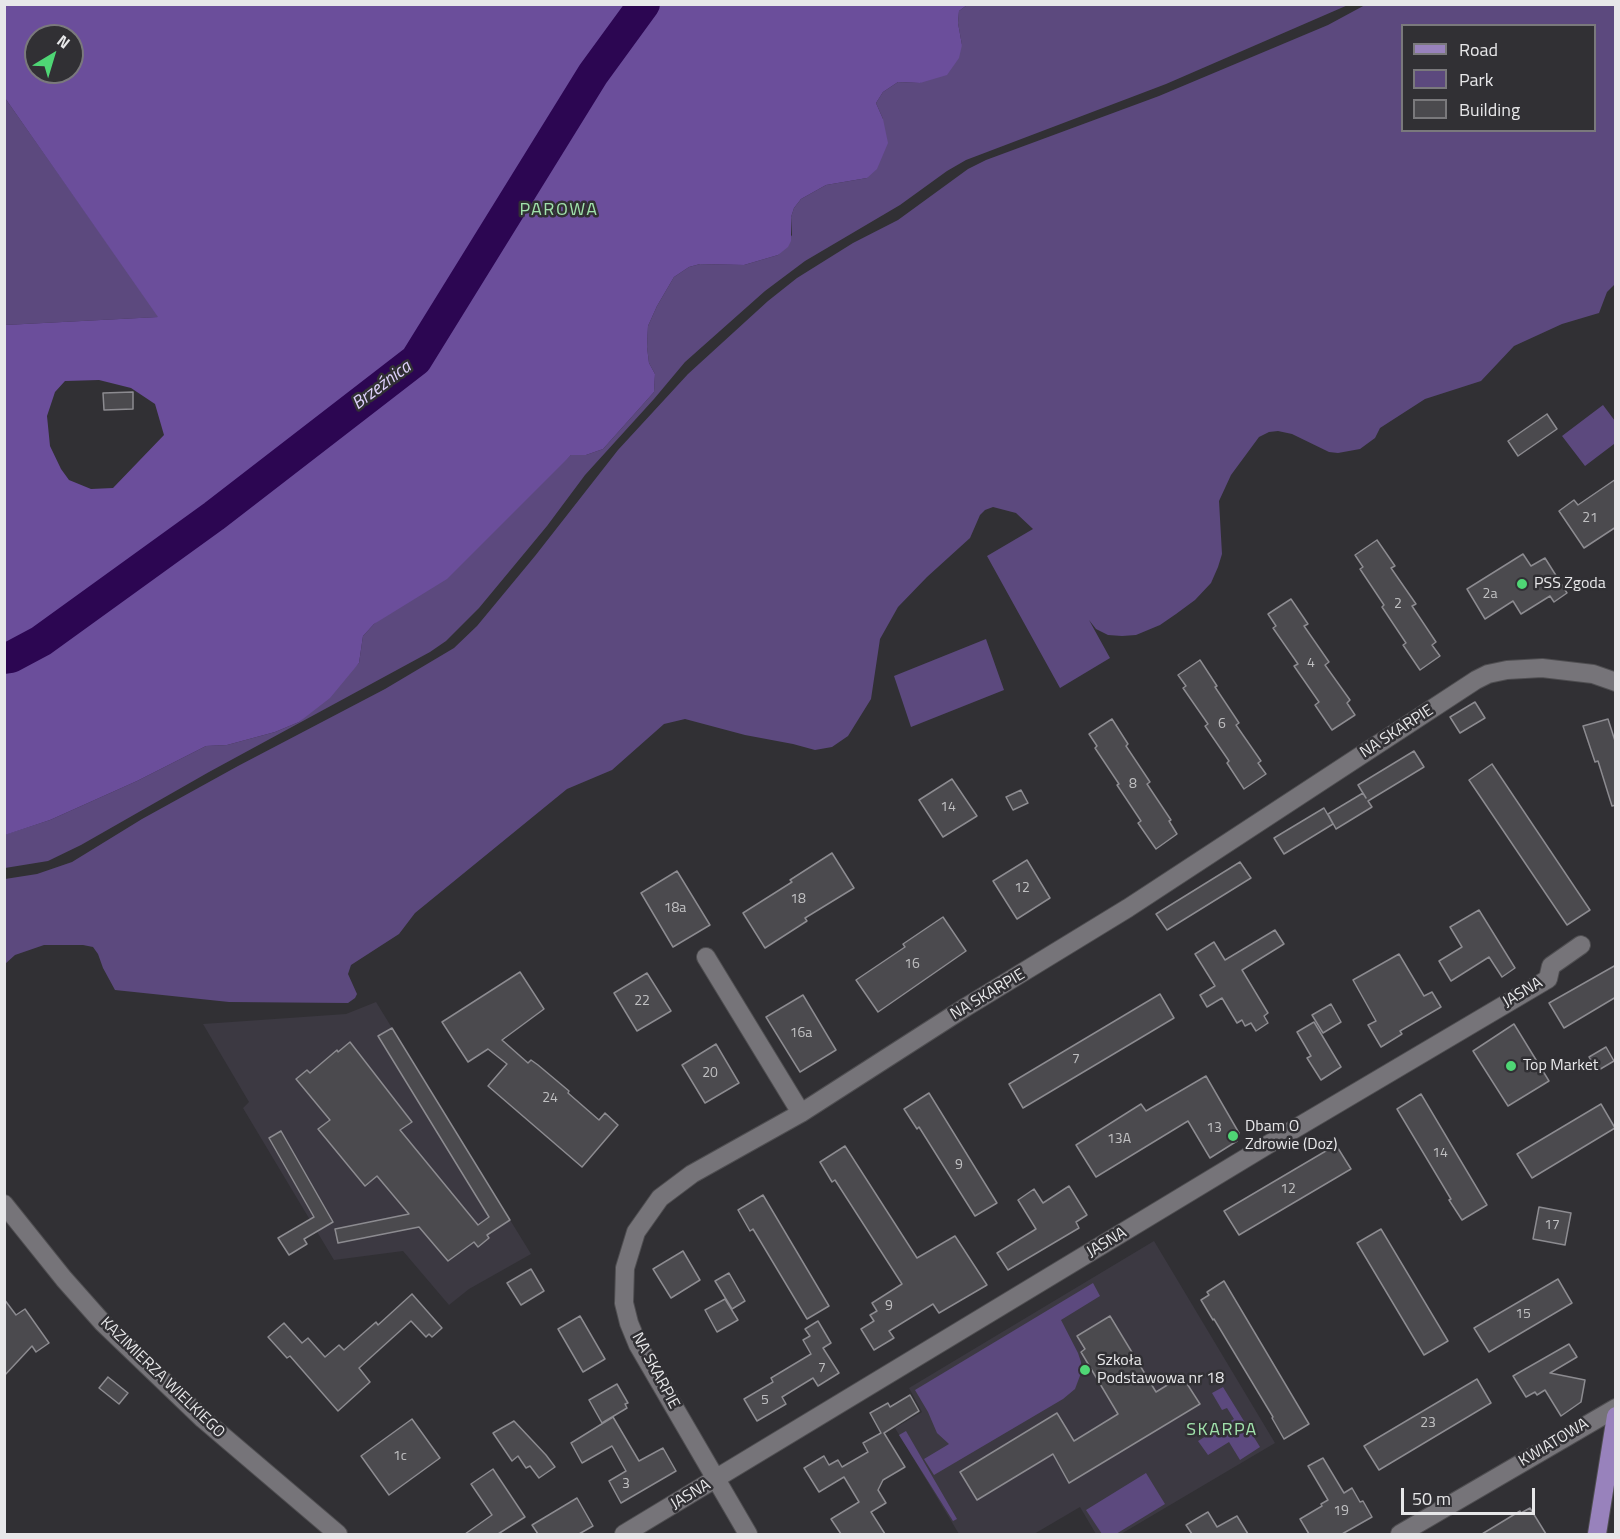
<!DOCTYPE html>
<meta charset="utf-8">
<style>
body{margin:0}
#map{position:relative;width:1620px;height:1539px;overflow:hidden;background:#313034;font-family:"Titillium Web",sans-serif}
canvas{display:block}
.frame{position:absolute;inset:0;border:6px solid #e7e7e9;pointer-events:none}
.legend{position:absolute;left:1401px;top:24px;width:195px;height:108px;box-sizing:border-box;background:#313034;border:2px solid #7a797c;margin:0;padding:8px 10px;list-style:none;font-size:18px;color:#e7e7e9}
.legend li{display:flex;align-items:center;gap:12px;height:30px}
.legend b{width:30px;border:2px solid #7a797c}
.north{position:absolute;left:24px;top:24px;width:60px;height:60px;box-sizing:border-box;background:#313034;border:2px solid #7a797c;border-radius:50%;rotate:38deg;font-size:16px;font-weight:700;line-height:24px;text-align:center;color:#e7e7e9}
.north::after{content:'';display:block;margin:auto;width:21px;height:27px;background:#4fd675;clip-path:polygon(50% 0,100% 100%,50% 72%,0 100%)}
.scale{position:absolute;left:1401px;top:1488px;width:134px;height:27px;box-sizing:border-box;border:3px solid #e7e7e9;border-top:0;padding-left:8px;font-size:18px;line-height:21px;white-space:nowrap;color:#e7e7e9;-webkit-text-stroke:4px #313034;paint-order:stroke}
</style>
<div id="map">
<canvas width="1620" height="1539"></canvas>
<div class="frame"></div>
<ul class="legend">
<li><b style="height:8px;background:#9882bc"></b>Road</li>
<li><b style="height:16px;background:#5c497e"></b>Park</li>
<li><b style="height:16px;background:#4b4a4e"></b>Building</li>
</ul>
<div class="north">N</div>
<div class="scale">50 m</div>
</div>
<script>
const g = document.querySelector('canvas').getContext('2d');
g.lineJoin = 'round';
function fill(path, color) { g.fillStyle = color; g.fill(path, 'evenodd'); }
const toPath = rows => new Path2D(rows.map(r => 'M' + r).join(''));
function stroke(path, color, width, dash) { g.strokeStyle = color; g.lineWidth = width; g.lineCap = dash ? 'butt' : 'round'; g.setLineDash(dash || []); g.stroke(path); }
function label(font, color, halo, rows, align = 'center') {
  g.font = font + ' "Titillium Web",sans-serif'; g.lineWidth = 5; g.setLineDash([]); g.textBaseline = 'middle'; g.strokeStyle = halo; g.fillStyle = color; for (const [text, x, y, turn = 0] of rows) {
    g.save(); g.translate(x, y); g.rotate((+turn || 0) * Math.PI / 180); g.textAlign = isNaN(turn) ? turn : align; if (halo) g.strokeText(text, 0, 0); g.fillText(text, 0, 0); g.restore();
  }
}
fill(toPath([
 [376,1002,531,1254,469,1289,449,1305,403,1251,334,1260,243,1108,249,1102,203,1024,346,1014],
 [1154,1241,1275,1443,1121,1534,1096,1534,1080,1507,1034,1534,959,1534,895,1428,922,1412,909,1388]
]), '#3c3942');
fill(toPath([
 [967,5,1348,5,1166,84,966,160,947,171,900,205,805,261,765,291,685,362,654,399,585,475,547,526,479,608,446,641,430,652,209,772,81,845,48,861,5,868,4,835,50,820,137,781,206,746,227,745,275,732,299,722,359,663,363,636,374,624,571,455,586,455,603,449,654,392,655,374,649,363,647,347,648,326,657,306,674,277,689,267,700,264,744,265,778,255,792,235,791,217,794,208,801,199,826,185,867,178,883,119,876,103,883,92,898,82,920,83,962,45,958,23,959,11],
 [1365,5,1615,5,1615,284,1607,292,1599,313,1562,324,1514,346,1481,381,1425,399,1380,428,1375,438,1360,449,1338,453,1329,452,1292,434,1278,431,1269,432,1259,437,1231,475,1219,501,1222,554,1218,567,1211,583,1195,600,1176,614,1160,625,1136,635,1122,636,1108,635,1096,629,1089,620,1110,658,1060,688,987,556,1033,529,1016,513,993,507,985,510,980,515,970,538,927,577,898,607,880,639,871,699,848,736,832,747,815,750,793,744,745,735,685,719,664,724,612,770,567,789,415,913,399,934,351,965,348,974,357,994,355,998,348,1003,229,1002,115,990,103,968,98,954,93,947,83,945,44,945,15,955,5,964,5,879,37,874,72,862,142,819,238,766,385,689,454,648,477,626,535,556,618,450,688,374,768,301,797,278,853,243,898,220,968,169,986,160,1159,96,1328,25],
 [1402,26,1594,26,1594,130,1402,130],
 [5,98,159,317,5,325],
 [1603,405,1615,421,1614,444,1585,466,1562,436],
 [986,639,1004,690,911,727,894,676],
 [1093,1283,1100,1296,1061,1320,1078,1353,1081,1362,1081,1373,1075,1389,1063,1399,934,1475,924,1459,949,1444,937,1433,928,1412,915,1390],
 [1223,1387,1260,1447,1240,1460,1229,1442,1208,1455,1198,1441,1234,1419,1227,1408,1222,1410,1212,1393],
 [906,1431,957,1519,953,1521,899,1435],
 [1146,1473,1165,1504,1116,1534,1102,1534,1086,1510]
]), '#5c497e');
fill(toPath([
 [4,5,5,4,967,5,959,11,958,23,962,45,959,58,947,75,920,83,898,82,883,92,876,103,883,119,888,143,877,169,867,178,826,185,801,199,794,208,791,217,791,241,788,247,778,255,744,265,700,264,689,267,674,277,657,306,648,326,647,347,649,363,655,374,654,392,603,449,586,455,571,455,447,579,374,624,363,636,359,663,330,698,299,722,275,732,227,745,206,746,137,781,50,820,5,835,5,325,158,317,5,98],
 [36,36,72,36,72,72,36,72],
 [99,380,131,388,155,404,164,435,113,488,91,489,69,480,61,469,50,446,47,416,55,392,65,381]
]), '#6b4e9b');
stroke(toPath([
 [4,658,11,657,41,641,214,516,416,360,593,74,644,4]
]), '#2c0652', 32);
const building = toPath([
 [133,392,133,409,104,410,103,393,133,392],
 [1547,414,1557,429,1518,456,1508,441,1547,414],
 [1616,479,1616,527,1584,548,1559,511,1574,500,1578,505,1616,479],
 [1377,540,1395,566,1391,568,1416,604,1412,606,1436,642,1432,645,1440,656,1420,670,1403,645,1406,643,1382,607,1384,605,1360,569,1363,567,1355,555,1377,540],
 [1523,554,1531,566,1545,558,1567,593,1554,602,1550,596,1521,614,1513,601,1485,619,1467,589,1523,554],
 [1291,599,1308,624,1304,626,1329,662,1325,665,1350,700,1347,703,1355,715,1332,730,1315,705,1319,702,1294,666,1298,664,1273,628,1276,626,1268,614,1291,599],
 [1200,660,1217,686,1215,687,1239,723,1236,725,1261,761,1258,763,1266,774,1244,789,1227,763,1229,761,1205,726,1208,724,1183,688,1186,686,1178,675,1200,660],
 [1475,702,1485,718,1460,733,1450,717,1475,702],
 [1112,719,1128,744,1126,746,1150,782,1147,784,1171,820,1169,821,1177,834,1156,849,1138,823,1141,821,1117,785,1119,784,1095,748,1097,746,1089,734,1112,719],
 [1608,719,1616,744,1616,805,1612,806,1598,761,1595,762,1583,726,1608,719],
 [1414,751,1424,767,1368,801,1372,807,1336,829,1328,814,1363,793,1366,798,1358,785,1414,751],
 [1492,764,1590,910,1567,925,1469,780,1492,764],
 [952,779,977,816,943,837,919,800,952,779],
 [1021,790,1028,803,1013,810,1006,797,1021,790],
 [1324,808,1333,824,1284,854,1274,838,1324,808],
 [832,853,854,888,805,918,807,921,765,948,743,913,792,882,790,880,832,853],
 [1027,860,1050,898,1017,919,993,881,1027,860],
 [1240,862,1251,878,1167,930,1156,914,1240,862],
 [677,871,710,925,673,947,641,893,677,871],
 [1479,910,1515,968,1502,977,1489,957,1451,981,1439,961,1462,947,1450,927,1479,910],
 [943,917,966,951,878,1012,856,980,905,947,903,944,943,917],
 [1275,930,1284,944,1242,970,1268,1013,1264,1016,1268,1023,1256,1031,1251,1023,1245,1026,1242,1020,1237,1023,1222,998,1207,1007,1200,995,1215,986,1195,954,1214,942,1225,960,1275,930],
 [1399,954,1424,996,1432,992,1441,1007,1400,1031,1402,1034,1381,1047,1368,1025,1376,1021,1353,980,1399,954],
 [1616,965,1616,997,1564,1028,1549,1003,1616,965],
 [520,972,544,1009,502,1040,528,1063,531,1060,538,1065,569,1091,568,1093,599,1120,605,1113,618,1125,582,1167,488,1086,507,1064,488,1049,468,1062,442,1022,520,972],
 [647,973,671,1011,637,1031,614,993,647,973],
 [1160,994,1174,1018,1023,1108,1009,1084,1160,994],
 [803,995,836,1050,800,1072,766,1017,803,995],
 [1331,1004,1341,1022,1323,1033,1312,1015,1331,1004],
 [1314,1022,1341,1067,1321,1080,1307,1058,1311,1056,1297,1032,1314,1022],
 [1514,1024,1549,1081,1508,1106,1473,1051,1514,1024],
 [392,1028,510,1220,487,1235,489,1238,478,1247,474,1242,448,1261,419,1227,338,1243,335,1229,409,1214,377,1176,365,1186,318,1129,330,1120,296,1079,307,1070,310,1073,337,1050,338,1052,350,1042,412,1122,400,1130,478,1225,489,1217,378,1036,392,1028],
 [716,1044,739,1083,705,1103,682,1065,716,1044],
 [1606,1047,1614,1061,1597,1071,1589,1057,1606,1047],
 [1206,1076,1239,1133,1237,1141,1210,1158,1188,1121,1096,1177,1076,1145,1141,1104,1146,1111,1206,1076],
 [929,1093,997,1203,975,1216,919,1127,917,1129,904,1109,929,1093],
 [1421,1094,1487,1205,1462,1220,1449,1200,1451,1199,1397,1109,1421,1094],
 [1601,1104,1615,1128,1532,1178,1517,1154,1601,1104],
 [281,1131,333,1222,304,1239,307,1244,289,1255,278,1238,314,1217,269,1138,281,1131],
 [1336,1145,1351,1169,1239,1235,1224,1211,1336,1145],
 [845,1146,917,1258,955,1236,987,1285,939,1313,933,1304,889,1331,894,1338,874,1350,861,1329,874,1321,870,1315,877,1311,872,1303,902,1284,835,1180,832,1182,820,1162,845,1146],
 [1069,1186,1087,1215,1076,1222,1079,1228,1008,1270,997,1253,1036,1229,1018,1200,1034,1189,1043,1203,1069,1186],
 [763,1195,829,1306,807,1319,753,1229,750,1231,738,1210,763,1195],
 [1539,1207,1571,1213,1565,1245,1533,1239,1539,1207],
 [1381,1229,1448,1341,1424,1355,1357,1243,1381,1229],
 [683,1251,700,1280,671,1298,653,1269,683,1251],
 [531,1269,544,1291,521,1305,507,1283,531,1269],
 [729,1273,745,1301,732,1309,715,1281,729,1273],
 [1558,1279,1572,1303,1489,1352,1474,1328,1558,1279],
 [1224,1281,1309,1424,1284,1439,1272,1418,1273,1417,1214,1319,1213,1320,1201,1300,1209,1295,1207,1292,1224,1281],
 [412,1294,442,1328,432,1337,429,1334,426,1337,411,1321,359,1368,370,1382,338,1411,290,1356,287,1358,268,1337,284,1323,302,1343,308,1338,325,1357,339,1345,344,1350,376,1322,378,1325,412,1294],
 [4,1299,16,1315,25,1309,49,1343,36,1352,32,1346,4,1376,4,1299],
 [725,1299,738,1320,717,1332,705,1310,725,1299],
 [580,1316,605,1359,583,1372,558,1329,580,1316],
 [1110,1316,1156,1392,1182,1376,1200,1404,1069,1483,1053,1454,977,1500,960,1472,1057,1413,1074,1441,1118,1414,1081,1352,1085,1349,1077,1336,1110,1316],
 [818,1321,831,1343,823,1348,839,1373,818,1386,813,1378,782,1397,786,1404,757,1421,744,1399,773,1382,771,1378,811,1354,803,1340,810,1336,805,1329,818,1321],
 [1569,1344,1577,1357,1550,1373,1585,1380,1581,1402,1561,1416,1545,1390,1537,1395,1535,1392,1526,1397,1513,1376,1569,1344],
 [108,1377,128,1393,119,1404,99,1388,108,1377],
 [1477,1379,1491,1403,1379,1470,1364,1446,1477,1379],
 [617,1384,628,1403,625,1404,627,1408,602,1423,589,1400,617,1384],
 [910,1395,919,1411,884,1433,905,1467,883,1480,878,1490,886,1503,871,1512,885,1534,841,1534,831,1519,859,1502,844,1477,819,1492,804,1468,824,1456,829,1465,838,1460,842,1467,868,1452,863,1443,881,1433,870,1413,888,1403,890,1407,910,1395],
 [613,1417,639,1461,663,1448,676,1471,621,1503,609,1481,626,1471,612,1446,582,1463,571,1443,613,1417],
 [412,1419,440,1458,389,1495,361,1456,412,1419],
 [514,1421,546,1455,555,1467,539,1478,530,1466,526,1468,518,1456,512,1461,493,1433,514,1421],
 [1323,1458,1344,1493,1352,1488,1360,1502,1363,1501,1372,1517,1342,1534,1309,1534,1300,1519,1322,1506,1321,1504,1328,1500,1308,1466,1323,1458],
 [493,1469,525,1517,498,1534,465,1534,492,1515,471,1484,493,1469],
 [577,1498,593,1526,579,1534,538,1534,532,1525,577,1498],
 [1530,1508,1546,1534,1482,1534,1520,1511,1521,1513,1530,1508],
 [1208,1512,1217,1527,1237,1516,1248,1534,1192,1534,1186,1525,1208,1512]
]);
fill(building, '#4b4a4e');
stroke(building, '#8c8b90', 1.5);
const minor = toPath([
 [706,957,801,1113],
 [4,1204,64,1279,103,1323,203,1419,338,1534],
 [624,1534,1269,1144,1548,979,1551,966,1581,945],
 [748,1534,638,1345,629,1323,624,1303,625,1268,636,1232,660,1198,692,1174,801,1113,966,1007,1128,908,1476,680,1488,674,1507,670,1542,668,1593,674,1616,682],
 [1400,1534,1616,1408]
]);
const major = toPath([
 [1597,1534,1616,1416]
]);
stroke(minor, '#4f4e51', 20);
stroke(major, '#4f4e51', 20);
stroke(minor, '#767479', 18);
stroke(major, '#9882bc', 18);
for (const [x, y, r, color] of [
 [1522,584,6,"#4fd675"],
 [1511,1066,6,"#4fd675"],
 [1233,1136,6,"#4fd675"],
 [1085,1370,6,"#4fd675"]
]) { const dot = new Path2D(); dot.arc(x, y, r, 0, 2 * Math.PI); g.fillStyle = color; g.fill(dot); stroke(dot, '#313034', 2); }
label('14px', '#c0c0c2', null, [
 ["21",1590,519],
 ["2a",1490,595],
 ["2",1398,605],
 ["4",1311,664],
 ["6",1222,725],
 ["8",1133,785],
 ["14",948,808],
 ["12",1022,889],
 ["18",798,900],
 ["18a",675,909],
 ["16",912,965],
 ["22",642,1002],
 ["16a",801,1034],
 ["7",1076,1060],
 ["20",710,1074],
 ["24",550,1099],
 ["13",1214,1129],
 ["13A",1119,1140],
 ["14",1440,1154],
 ["9",959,1166],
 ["12",1288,1190],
 ["17",1552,1226],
 ["9",889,1307],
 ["15",1523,1315],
 ["7",822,1369],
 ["5",765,1401],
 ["23",1428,1424],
 ["1c",400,1457],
 ["3",626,1485],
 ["19",1341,1512]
]);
label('16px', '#e7e7e9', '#313034', [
 ["PSS Zgoda",1534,584],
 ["Top Market",1523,1066],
 ["Dbam O",1245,1127],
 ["Zdrowie (Doz)",1245,1145],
 ["Szkoła",1097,1361],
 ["Podstawowa nr 18",1097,1379]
], 'left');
label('16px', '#e7e7e9', '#313034', [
 ["NA SKARPIE",1397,732,-33],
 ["JASNA",1523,993,-31],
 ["NA SKARPIE",988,995,-31],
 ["JASNA",1107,1243,-31],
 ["NA SKARPIE",655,1371,62],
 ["KAZIMIERZA WIELKIEGO",162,1378,44],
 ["KWIATOWA",1554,1443,-31],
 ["JASNA",691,1495,-31]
]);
g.letterSpacing = '1.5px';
label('18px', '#a0e1ab', '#313034', [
 ["PAROWA",559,211],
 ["SKARPA",1222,1431]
]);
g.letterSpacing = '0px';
label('italic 18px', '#e0d2fe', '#313034', [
 ["Brzeźnica",382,386,-37]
]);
</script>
